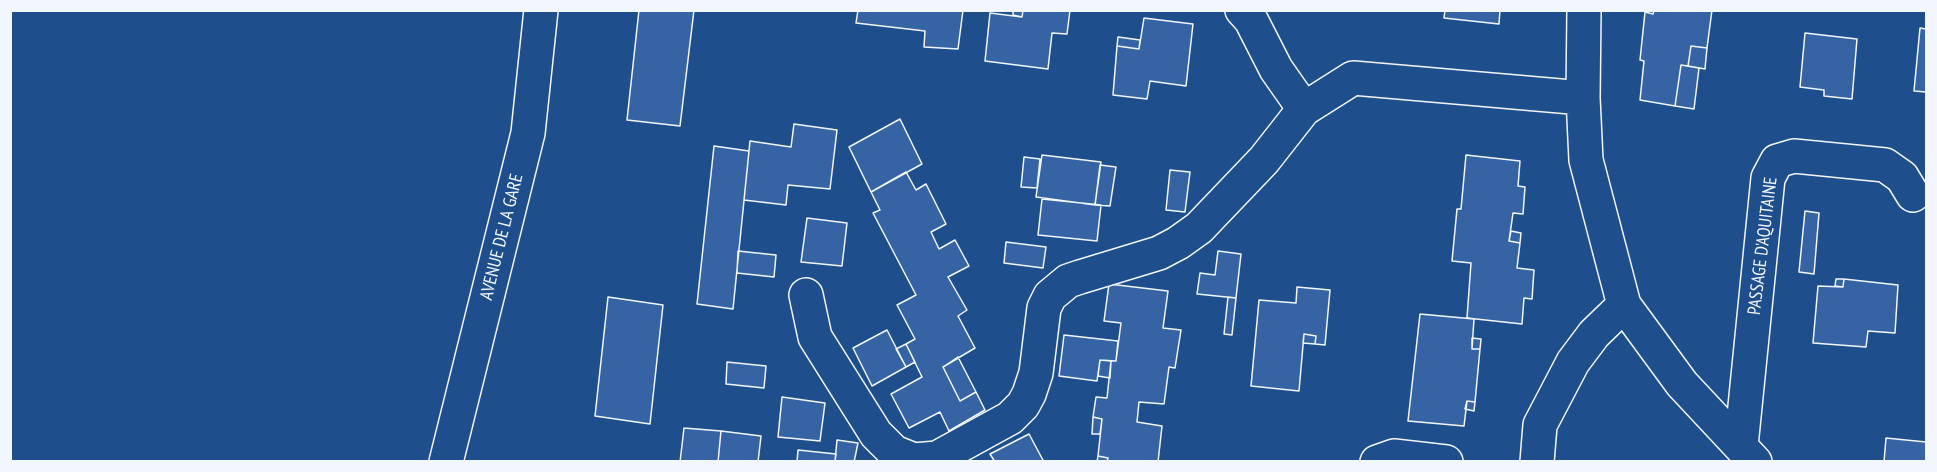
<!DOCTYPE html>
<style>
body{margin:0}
#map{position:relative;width:1937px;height:472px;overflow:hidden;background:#1f4e8c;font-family:"PT Sans Narrow",sans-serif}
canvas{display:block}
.frame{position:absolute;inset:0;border:12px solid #f2f6ff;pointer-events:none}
</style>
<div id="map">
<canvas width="1937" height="472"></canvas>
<div class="frame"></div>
</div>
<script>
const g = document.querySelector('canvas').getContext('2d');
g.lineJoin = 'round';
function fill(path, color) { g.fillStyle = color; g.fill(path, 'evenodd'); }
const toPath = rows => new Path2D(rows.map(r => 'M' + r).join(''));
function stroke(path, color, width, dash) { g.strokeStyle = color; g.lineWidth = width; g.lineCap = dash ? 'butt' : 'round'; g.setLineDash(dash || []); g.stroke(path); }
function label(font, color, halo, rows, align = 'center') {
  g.font = font + ' "PT Sans Narrow",sans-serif'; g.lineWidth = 4.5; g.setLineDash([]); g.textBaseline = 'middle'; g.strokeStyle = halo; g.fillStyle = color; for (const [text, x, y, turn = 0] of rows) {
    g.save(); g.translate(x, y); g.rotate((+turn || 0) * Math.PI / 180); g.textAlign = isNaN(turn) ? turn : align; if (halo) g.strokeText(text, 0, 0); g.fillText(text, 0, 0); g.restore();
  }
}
const building = toPath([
 [639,10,694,10,680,126,627,120,639,10],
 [858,10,963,10,958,49,924,47,925,31,856,23,858,10],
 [1013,10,1023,10,1022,17,1013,15,1013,10],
 [1023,10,1070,10,1067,34,1052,33,1048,69,985,61,990,13,1022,17,1023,10],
 [1445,10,1500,10,1499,24,1444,18,1445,10],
 [1654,10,1712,10,1707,48,1691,46,1688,66,1681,65,1675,106,1640,100,1644,61,1640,60,1645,12,1653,14,1654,10],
 [1144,18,1193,24,1186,86,1150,81,1147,99,1113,95,1117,46,1139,49,1144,18],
 [1920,28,1926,29,1926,92,1914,91,1920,28],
 [1805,33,1857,39,1852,99,1824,96,1824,90,1800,87,1805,33],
 [1118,37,1140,40,1139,49,1117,46,1118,37],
 [1691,46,1707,48,1705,69,1688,66,1691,46],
 [1681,65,1699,68,1694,109,1675,106,1681,65],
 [900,119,922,164,871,192,849,147,900,119],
 [794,124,837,130,830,189,788,185,786,205,744,200,750,141,791,147,794,124],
 [714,146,749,151,733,309,697,304,714,146],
 [1042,155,1101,162,1095,205,1036,197,1042,155],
 [1466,155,1520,161,1518,186,1525,187,1523,214,1513,213,1509,241,1520,243,1517,268,1534,270,1532,299,1524,298,1522,324,1467,318,1471,263,1452,261,1457,209,1461,209,1466,155],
 [1024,157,1040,159,1037,188,1021,187,1024,157],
 [1100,165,1116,167,1110,206,1095,205,1100,165],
 [1170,170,1190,172,1185,212,1166,210,1170,170],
 [906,172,916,190,926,184,946,224,931,232,939,249,955,240,969,266,948,277,967,310,958,316,975,348,943,367,960,401,976,392,985,410,949,431,940,412,909,428,891,394,922,377,906,344,915,339,897,305,916,295,873,213,880,210,871,192,906,172],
 [1042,199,1101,205,1097,241,1038,235,1042,199],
 [1805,211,1819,213,1814,274,1799,272,1805,211],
 [807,218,847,223,842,266,801,262,807,218],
 [1511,231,1521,233,1520,243,1509,241,1511,231],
 [1006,242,1046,247,1043,268,1004,263,1006,242],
 [738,251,776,255,774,277,737,273,738,251],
 [1218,251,1241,254,1236,298,1197,294,1200,273,1215,275,1218,251],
 [1836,279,1844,279,1843,287,1835,286,1836,279],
 [1844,279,1898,285,1895,333,1868,331,1866,347,1813,343,1818,286,1843,287,1844,279],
 [1109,284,1168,291,1163,328,1181,330,1175,368,1169,367,1164,404,1139,402,1137,422,1162,426,1158,462,1107,462,1108,458,1098,456,1102,419,1093,417,1096,397,1107,398,1111,361,1116,361,1121,323,1104,321,1109,284],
 [1297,287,1330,290,1325,345,1315,344,1316,336,1304,334,1299,391,1251,386,1259,300,1296,303,1297,287],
 [608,297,663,305,650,424,595,416,608,297],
 [1228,297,1236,298,1232,335,1224,334,1228,297],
 [1420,314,1474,319,1472,349,1480,349,1475,402,1467,401,1464,426,1408,421,1420,314],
 [887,330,906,367,872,386,853,348,887,330],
 [1304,334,1316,336,1315,344,1303,343,1304,334],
 [1064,335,1118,341,1116,361,1100,360,1097,381,1059,376,1064,335],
 [1472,338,1481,339,1480,349,1472,349,1472,338],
 [906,344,915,362,906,367,896,349,906,344],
 [958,357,976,392,960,401,943,367,958,357],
 [1100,360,1111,361,1110,378,1098,376,1100,360],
 [727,362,766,366,764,388,726,384,727,362],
 [782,397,825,403,820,441,778,437,782,397],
 [1467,401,1475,402,1474,411,1465,409,1467,401],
 [1093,417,1102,419,1100,434,1092,434,1093,417],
 [684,428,721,431,718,462,680,462,684,428],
 [721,431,761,436,758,462,718,462,721,431],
 [1029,434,1044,462,995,462,990,454,1029,434],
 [1886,438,1926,442,1926,462,1884,462,1886,438],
 [837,440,858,443,854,462,835,462,837,440],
 [798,450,836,454,835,462,797,462,798,450],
 [1098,456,1108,458,1107,462,1097,462,1098,456]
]);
fill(building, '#3563a3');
stroke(building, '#f2f6ff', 1.5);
const minor = toPath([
 [1584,10,1583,98,1586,160,1624,305,1682,384,1755,462],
 [1304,109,1353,78,1583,98],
 [806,295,815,337,876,434,894,452,914,460,937,458,1010,418,1023,405,1029,394,1036,373,1044,308,1050,296,1068,281,1080,277,1159,253,1178,243,1199,228,1264,160,1304,109,1276,69,1251,20,1242,10],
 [1741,446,1768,178,1777,161,1794,156,1885,165,1902,177,1913,195],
 [1377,462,1394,456,1446,462],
 [1537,462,1540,425,1573,362,1594,334,1624,305]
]);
const tertiary = toPath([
 [446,462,528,133,541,10]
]);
stroke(minor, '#f2f6ff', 36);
stroke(tertiary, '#f2f6ff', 36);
stroke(minor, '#1f4e8c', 33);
stroke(tertiary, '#1f4e8c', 33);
label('18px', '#f2f6ff', '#1f4e8c', [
 ["AVENUE DE LA GARE",502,237,-76],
 ["PASSAGE D'AQUITAINE",1763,246,-83]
]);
</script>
